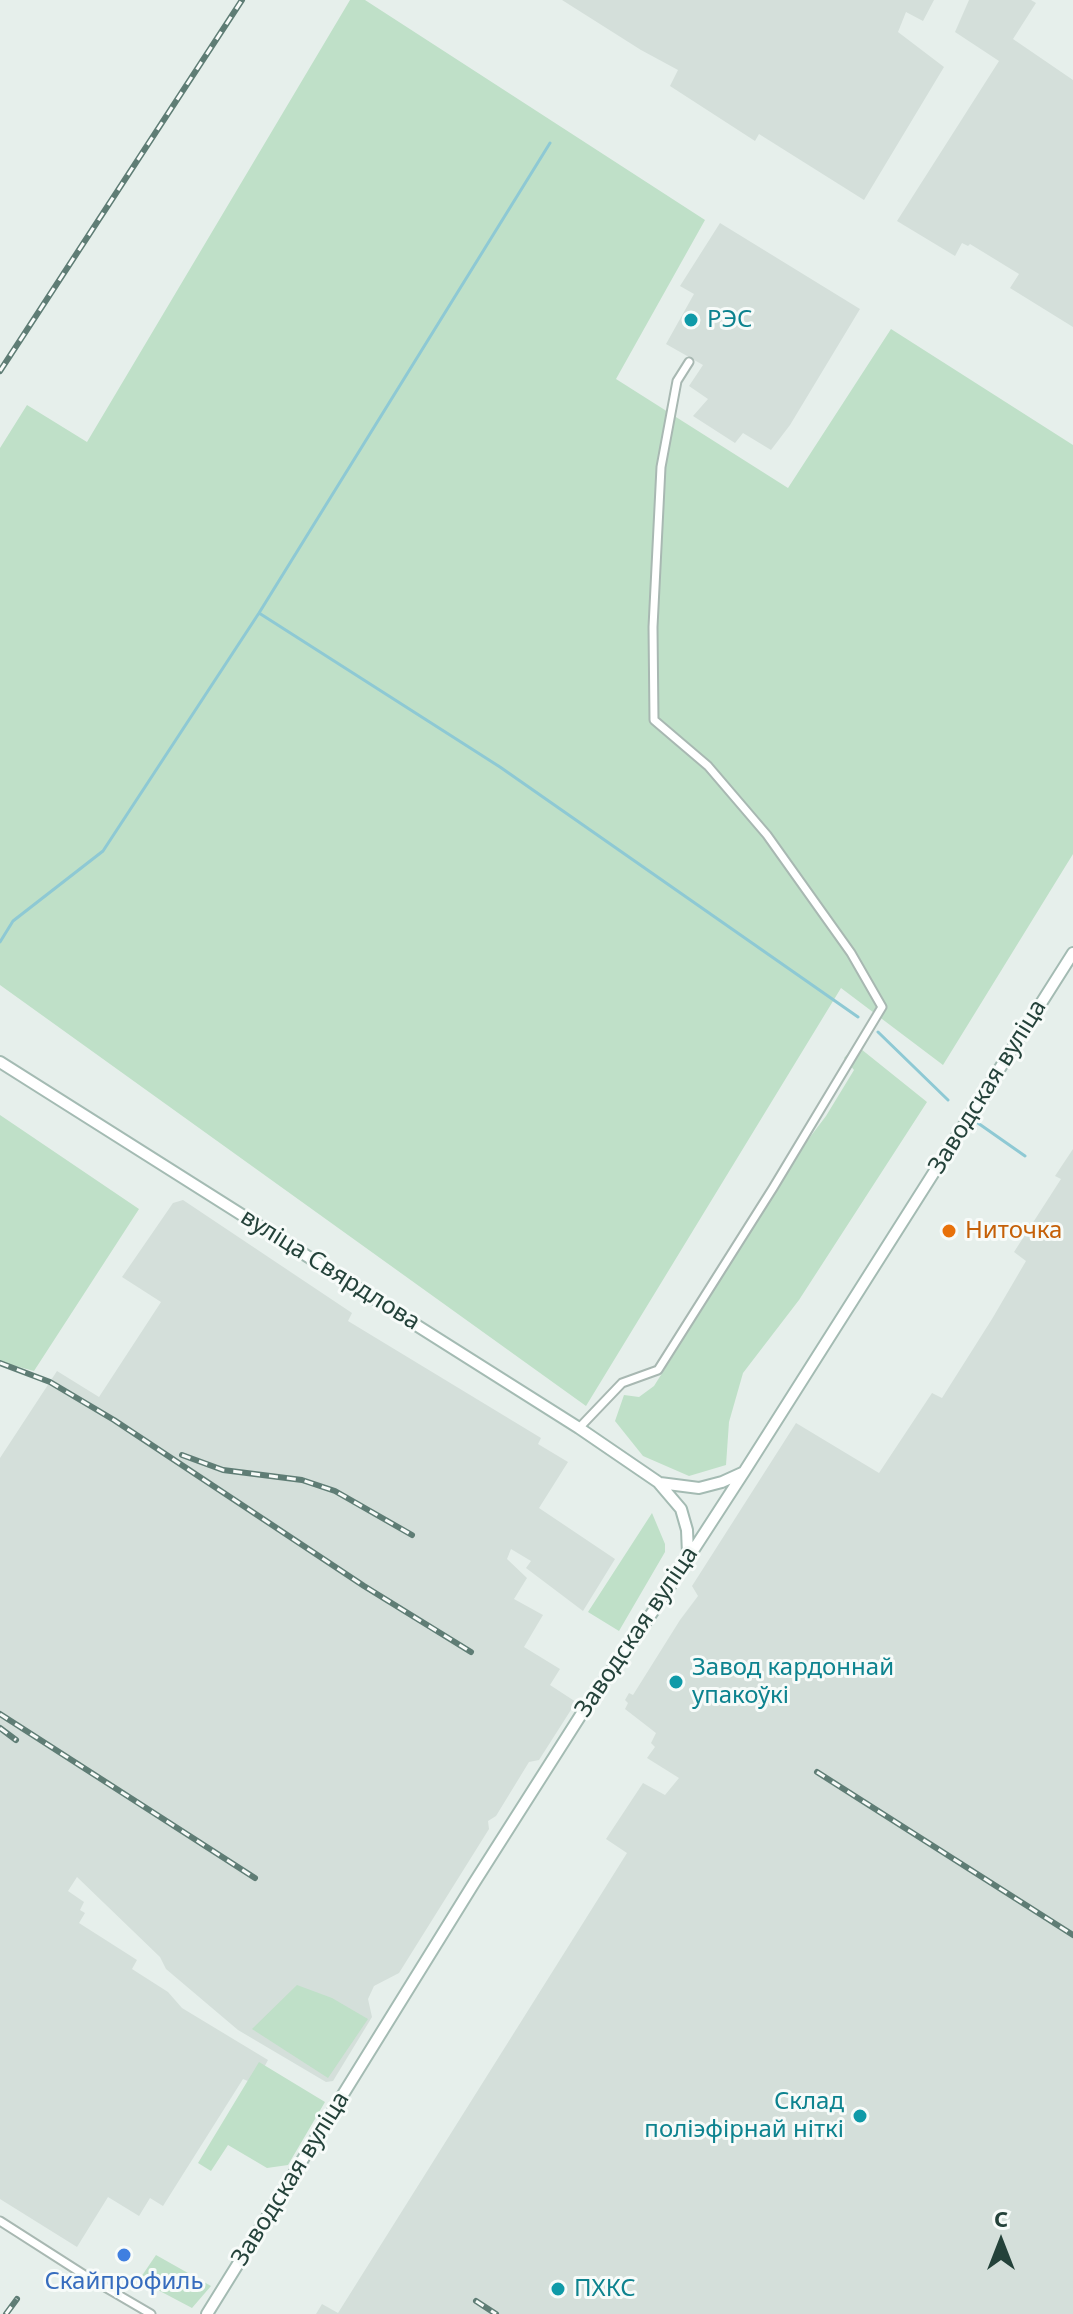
<!DOCTYPE html>
<meta charset="utf-8">
<style>
body{margin:0}
#map{position:relative;width:1073px;height:2314px;overflow:hidden;background:#e6efeb;font-family:"Noto Sans",sans-serif}
canvas{display:block}
.north{position:absolute;left:961px;top:2202px;width:80px;height:80px;-webkit-text-stroke:6px #f7fbf9;paint-order:stroke;rotate:0deg;font-size:22px;font-weight:700;line-height:32px;text-align:center;color:#24423a}
.north::after{content:'';display:block;margin:auto;width:28px;height:36px;background:#24423a;clip-path:polygon(50% 0,100% 100%,50% 72%,0 100%)}
</style>
<div id="map">
<canvas width="1073" height="2314"></canvas>
<div class="north">С</div>
</div>
<script>
const g = document.querySelector('canvas').getContext('2d');
g.lineJoin = 'round';
function fill(path, color) { g.fillStyle = color; g.fill(path, 'evenodd'); }
const toPath = rows => new Path2D(rows.map(r => 'M' + r).join(''));
function stroke(path, color, width, dash) { g.strokeStyle = color; g.lineWidth = width; g.lineCap = dash ? 'butt' : 'round'; g.setLineDash(dash || []); g.stroke(path); }
function label(font, color, halo, rows, align = 'center') {
  g.font = font + ' "Noto Sans",sans-serif'; g.lineWidth = 6; g.setLineDash([]); g.textBaseline = 'middle'; g.strokeStyle = halo; g.fillStyle = color; for (const [text, x, y, turn = 0] of rows) {
    g.save(); g.translate(x, y); g.rotate((+turn || 0) * Math.PI / 180); g.textAlign = isNaN(turn) ? turn : align; if (halo) g.strokeText(text, 0, 0); g.fillText(text, 0, 0); g.restore();
  }
}
fill(toPath([
 [562,0,934,0,923,21,906,12,898,32,944,67,864,200,759,134,755,141,670,86,678,70,641,50],
 [969,0,1031,0,1036,3,1013,39,1073,80,1073,327,1010,288,1019,274,970,244,968,246,962,243,955,256,897,221,999,61,955,32],
 [720,223,860,309,790,425,771,450,743,433,735,443,693,416,708,399,689,386,703,365,666,344,694,294,680,286],
 [1073,1149,1073,2314,316,2314,322,2304,338,2313,627,1853,606,1839,643,1783,665,1795,679,1778,647,1758,655,1747,651,1743,656,1733,625,1709,628,1703,625,1700,629,1693,633,1695,680,1620,698,1596,692,1586,796,1423,879,1473,932,1393,942,1398,992,1319,1026,1261,1014,1252,1061,1179,1055,1176],
 [183,1200,352,1313,348,1321,541,1438,538,1444,568,1462,539,1508,615,1559,583,1611,526,1568,531,1561,511,1549,507,1559,527,1578,514,1599,543,1615,524,1647,560,1669,550,1685,576,1702,539,1760,529,1762,496,1816,488,1821,489,1829,399,1973,374,1986,368,1999,372,2017,333,2081,326,2082,238,2030,166,1969,160,1957,77,1877,68,1891,84,1902,80,1910,85,1913,79,1923,137,1960,132,1969,168,1992,182,2008,268,2060,255,2084,243,2079,163,2206,150,2198,139,2216,108,2197,77,2247,0,2199,0,1458,57,1371,99,1397,161,1302,122,1277,173,1203]
]), '#d4dfda');
fill(toPath([
 [350,0,365,0,705,220,616,379,788,488,891,329,1073,445,1073,854,943,1065,841,988,586,1406,0,985,0,448,27,405,87,442],
 [856,1045,927,1102,799,1300,743,1373,729,1422,726,1465,689,1476,643,1456,615,1421,624,1395,639,1397,654,1386,763,1212,795,1150,804,1145,826,1116,854,1070,844,1058],
 [0,1115,139,1209,34,1371,0,1362],
 [652,1513,665,1544,665,1552,619,1631,588,1612],
 [297,1985,332,1998,368,2019,328,2078,252,2029],
 [259,2062,325,2102,288,2165,267,2168,228,2145,211,2171,198,2163],
 [156,2255,211,2286,192,2308,139,2280]
]), '#bfe0c8');
stroke(toPath([
 [259,613,500,767,858,1017],
 [0,942,13,921,103,851,259,613,550,143],
 [878,1032,948,1100],
 [975,1121,1025,1156]
]), '#8ec9d4', 3);
const street = toPath([
 [579,1428,622,1383,658,1370,773,1188,882,1007,851,953,767,835,708,766,654,720,653,627,661,467,677,381,689,362],
 [0,2221,86,2276,151,2314]
]);
const secondary = toPath([
 [0,1062,579,1428,658,1482,681,1509,687,1530,688,1554],
 [660,1483,699,1488,722,1482,744,1472],
 [207,2314,474,1883,584,1710,661,1600,744,1472,1073,953]
]);
stroke(street, '#a8b8b2', 11);
stroke(secondary, '#a4bbb3', 14);
stroke(street, '#fff', 7);
stroke(secondary, '#fff', 10);
const rail = toPath([
 [0,371,242,0],
 [0,1363,50,1382,114,1420,364,1586,471,1652],
 [182,1455,223,1470,302,1480,335,1491,412,1535],
 [0,1714,255,1878],
 [0,1728,16,1740],
 [817,1772,1073,1935],
 [476,2301,496,2314],
 [6,2314,17,2299]
]);
stroke(rail, '#5f7d75', 6);
stroke(rail, '#f7fbf9', 3, [9]);
for (const [x, y, r, color] of [
 [691,320,8,"#0f9aa8"],
 [949,1231,8,"#e8710a"],
 [676,1682,8,"#0f9aa8"],
 [860,2116,8,"#0f9aa8"],
 [124,2255,8,"#3f7fe0"],
 [558,2289,8,"#0f9aa8"]
]) { const dot = new Path2D(); dot.arc(x, y, r, 0, 2 * Math.PI); g.fillStyle = color; g.fill(dot); stroke(dot, '#f7fbf9', 3); }
label('24px', '#0d838f', '#f7fbf9', [
 ["РЭС",707,320],
 ["Завод кардоннай",692,1668],
 ["упакоўкі",692,1696],
 ["Склад",844,2102,"right"],
 ["поліэфірнай ніткі",844,2130,"right"],
 ["ПХКС",574,2289]
], 'left');
label('24px', '#24423a', '#f7fbf9', [
 ["Заводская вуліца",988,1087,-58],
 ["вуліца Свярдлова",330,1270,32],
 ["Заводская вуліца",637,1632,-56],
 ["Заводская вуліца",291,2179,-58]
]);
label('24px', '#c56008', '#f7fbf9', [
 ["Ниточка",965,1231]
], 'left');
label('24px', '#366cbe', '#f7fbf9', [
 ["Скайпрофиль",124,2282]
]);
</script>
